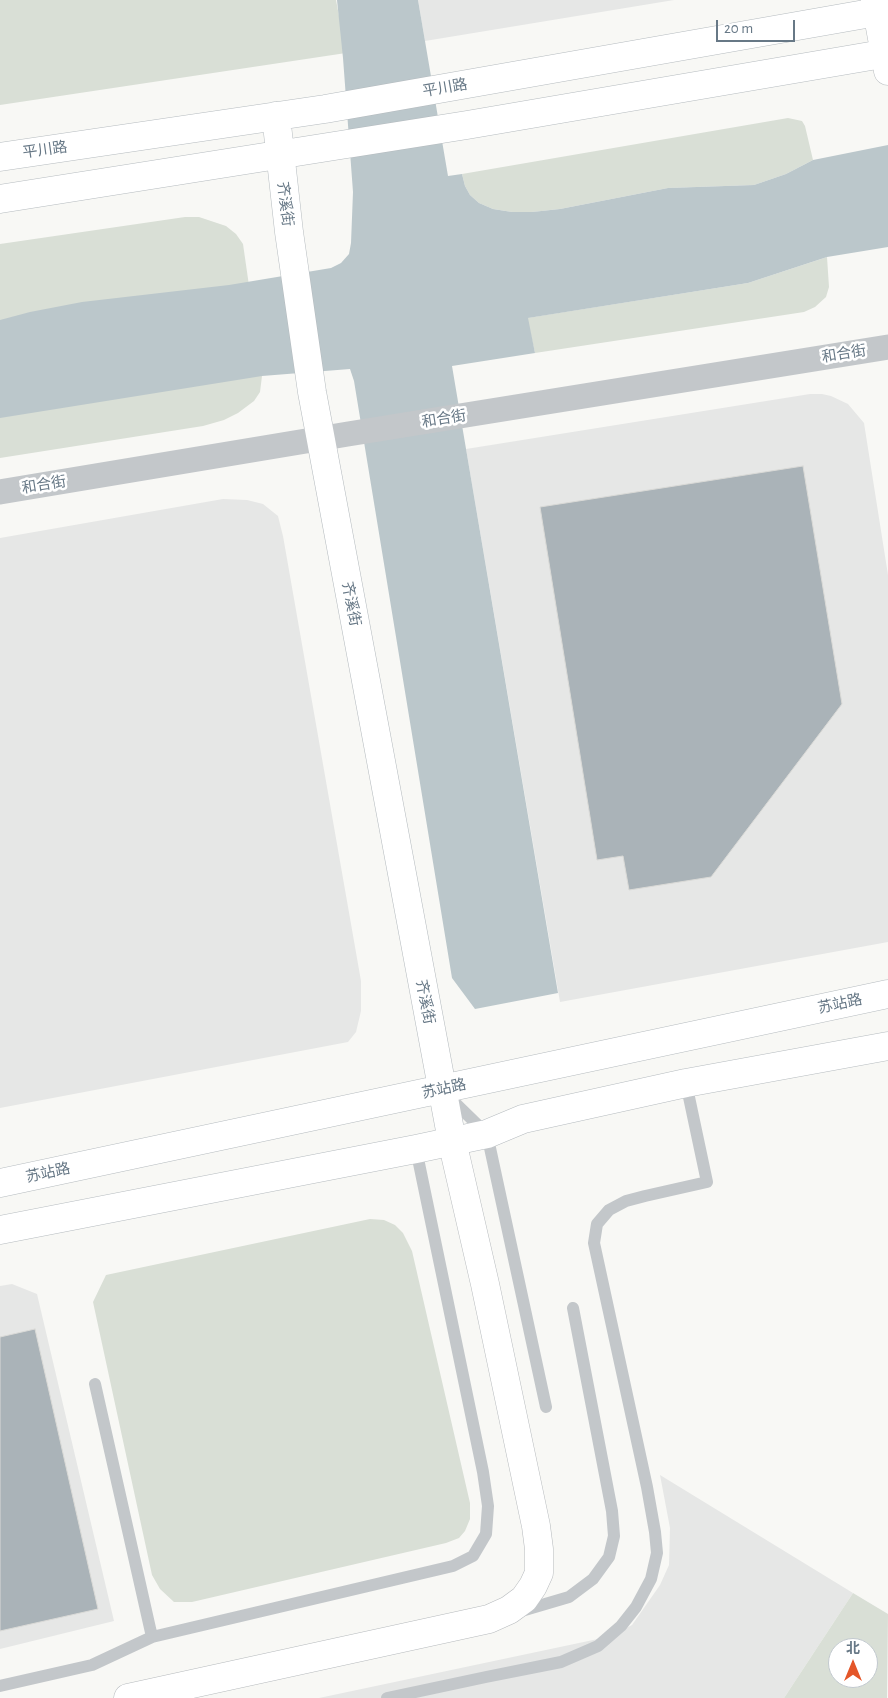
<!DOCTYPE html>
<meta charset="utf-8">
<style>
body{margin:0}
#map{position:relative;width:888px;height:1698px;overflow:hidden;background:#f8f8f5;font-family:"Alegreya Sans","Noto Sans SC",sans-serif}
canvas{display:block}
.north{position:absolute;left:828px;top:1638px;width:50px;height:50px;box-sizing:border-box;background:#fff;border:1px solid #c2c9cf;border-radius:50%;rotate:0deg;font-size:14px;font-weight:700;line-height:20px;text-align:center;color:#677886}
.north::after{content:'';display:block;margin:auto;width:18px;height:22px;background:#e45629;clip-path:polygon(50% 0,100% 100%,50% 72%,0 100%)}
.scale{position:absolute;left:716px;top:20px;width:79px;height:22px;box-sizing:border-box;border:2px solid #677886;border-top:0;padding-left:6px;font-size:15px;line-height:18px;white-space:nowrap;color:#677886;-webkit-text-stroke:4px #fff;paint-order:stroke}
</style>
<div id="map">
<canvas width="888" height="1698"></canvas>
<div class="north">北</div>
<div class="scale">20 m</div>
</div>
<script>
const g = document.querySelector('canvas').getContext('2d');
g.lineJoin = 'round';
function fill(path, color) { g.fillStyle = color; g.fill(path, 'evenodd'); }
const toPath = rows => new Path2D(rows.map(r => 'M' + r).join(''));
function stroke(path, color, width, dash) { g.strokeStyle = color; g.lineWidth = width; g.lineCap = dash ? 'butt' : 'round'; g.setLineDash(dash || []); g.stroke(path); }
function label(font, color, halo, rows, align = 'center') {
  g.font = font + ' "Alegreya Sans","Noto Sans SC",sans-serif'; g.lineWidth = 5; g.setLineDash([]); g.textBaseline = 'middle'; g.strokeStyle = halo; g.fillStyle = color; for (const [text, x, y, turn = 0] of rows) {
    g.save(); g.translate(x, y); g.rotate((+turn || 0) * Math.PI / 180); g.textAlign = isNaN(turn) ? turn : align; if (halo) g.strokeText(text, 0, 0); g.fillText(text, 0, 0); g.restore();
  }
}
fill(toPath([
 [418,0,674,0,425,41],
 [810,394,822,394,831,396,848,404,864,423,888,575,888,942,560,1002,466,449],
 [223,499,247,500,263,504,278,516,283,536,361,981,361,1011,356,1032,348,1042,0,1108,0,538],
 [12,1284,37,1294,114,1621,0,1649,0,1286],
 [660,1475,853,1593,784,1698,319,1698,612,1636,632,1625,660,1585,669,1565,670,1528]
]), '#e6e7e6');
fill(toPath([
 [0,0,336,0,346,53,0,105],
 [788,118,802,121,805,126,813,160,786,174,754,185,668,188,560,209,532,212,512,212,493,209,479,203,470,195,465,186,462,174],
 [185,217,199,217,226,226,236,234,243,244,262,376,260,392,254,401,238,413,224,420,203,426,0,458,0,244],
 [827,257,829,287,826,297,815,307,804,312,535,353,527,318,748,283],
 [370,1219,384,1220,395,1225,403,1233,412,1251,470,1503,470,1519,465,1531,459,1538,446,1543,192,1602,174,1602,160,1589,152,1575,93,1302,106,1275],
 [853,1593,888,1614,887,1698,784,1698],
 [838,1648,868,1648,868,1678,838,1678]
]), '#d9dfd6');
fill(toPath([
 [337,0,418,0,448,176,462,174,465,186,470,195,479,203,493,209,512,212,532,212,560,209,668,188,754,185,786,174,813,160,888,145,888,247,827,257,748,283,528,318,535,353,452,366,558,993,475,1009,452,978,354,381,350,369,262,376,0,418,0,320,30,312,82,302,229,285,331,268,341,263,349,254,351,243,353,192,343,58]
]), '#bbc7cb');
const building = toPath([
 [803,466,842,704,711,877,629,890,623,856,597,860,540,507,803,466],
 [35,1329,98,1609,0,1631,0,1337,35,1329]
]);
fill(building, '#aab3b8');
stroke(building, '#dadad7', 1);
const secondary = toPath([
 [276,116,289,232,312,392,452,1141],
 [0,157,325,109,888,10],
 [0,199,467,125,888,53],
 [0,1183,888,994],
 [0,1230,416,1149,487,1134,523,1119,686,1083,888,1046]
]);
const primary = toPath([
 [875,0,888,71]
]);
const highway = toPath([
 [128,1698,489,1619,509,1610,524,1599,533,1586,539,1573,539,1549,536,1526,485,1284,452,1141]
]);
stroke(secondary, '#b5bbbf', 29);
stroke(primary, '#b6bbbe', 29);
stroke(highway, '#b6babd', 29);
stroke(toPath([
 [449,1097,487,1134,546,1407],
 [95,1384,152,1637],
 [518,1612,569,1597,593,1579,609,1557,614,1536,612,1511,573,1308],
 [0,1686,92,1665,152,1637,453,1566,473,1556,486,1534,488,1506,483,1472,416,1149],
 [387,1698,486,1677,561,1662,598,1646,621,1626,636,1607,651,1579,657,1553,655,1532,647,1487,594,1243,597,1224,609,1210,626,1201,645,1196,707,1182,686,1083]
]), '#c3c7ca', 12);
stroke(toPath([
 [0,492,348,434,888,347]
]), '#c3c7ca', 25);
stroke(secondary, '#fff', 28);
stroke(primary, '#fff', 28);
stroke(highway, '#fff', 28);
label('15px', '#677886', '#fff', [
 ["平川路",445,88,-10],
 ["平川路",45,150,-8],
 ["齐溪街",285,204,83],
 ["和合街",844,354,-9],
 ["和合街",444,419,-9],
 ["和合街",44,485,-9],
 ["齐溪街",351,604,79],
 ["齐溪街",425,1002,79],
 ["苏站路",840,1004,-12],
 ["苏站路",444,1089,-12],
 ["苏站路",48,1173,-12]
]);
</script>
